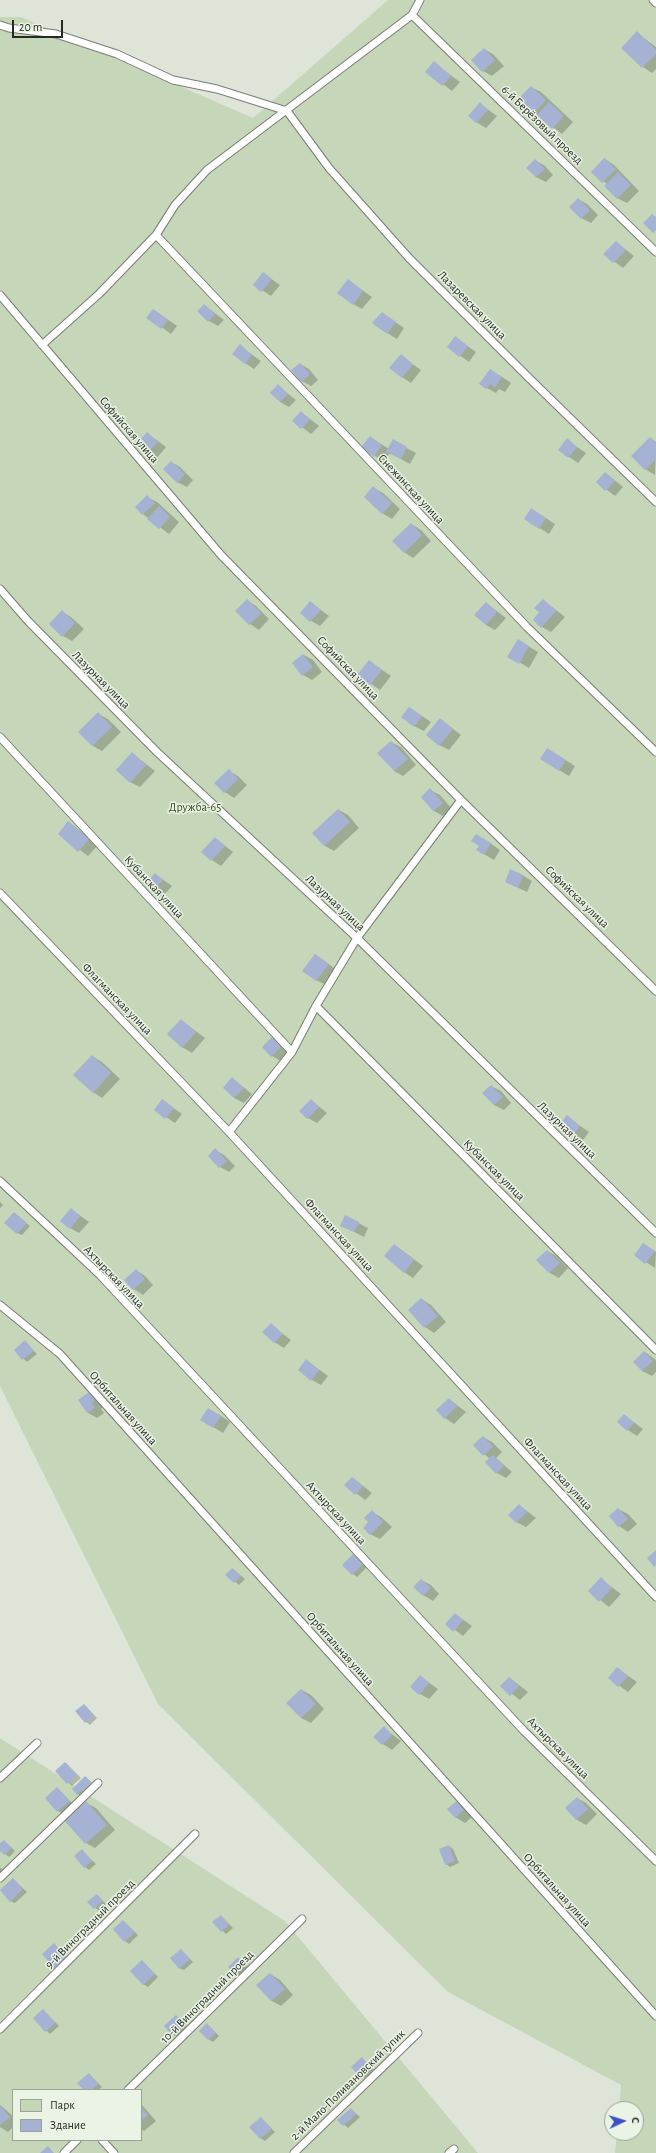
<!DOCTYPE html>
<meta charset="utf-8">
<style>
body{margin:0}
#map{position:relative;width:656px;height:2153px;overflow:hidden;background:#dee5d8;font-family:"Alegreya Sans",sans-serif}
canvas{display:block}
.legend{position:absolute;left:12px;top:2089px;width:130px;height:52px;box-sizing:border-box;background:#ebf3e5;border:1px solid #9ca298;margin:0;padding:5px 7px;list-style:none;font-size:12px;color:#262924}
.legend li{display:flex;align-items:center;gap:8px;height:20px}
.legend b{width:20px;border:1px solid #9ca298}
.north{position:absolute;left:604px;top:2101px;width:40px;height:40px;box-sizing:border-box;background:#ebf3e5;border:1px solid #9ca298;border-radius:50%;rotate:86deg;font-size:11px;font-weight:700;line-height:16px;text-align:center;color:#262924}
.north::after{content:'';display:block;margin:auto;width:14px;height:18px;background:#3b51c4;clip-path:polygon(50% 0,100% 100%,50% 72%,0 100%)}
.scale{position:absolute;left:12px;top:20px;width:51px;height:18px;box-sizing:border-box;border:2px solid #262924;border-top:0;padding-left:5px;font-size:12px;line-height:14px;white-space:nowrap;color:#262924;-webkit-text-stroke:3px #ebf3e5;paint-order:stroke}
</style>
<div id="map">
<canvas width="656" height="2153"></canvas>
<ul class="legend">
<li><b style="height:11px;background:#c6d6b8"></b>Парк</li>
<li><b style="height:11px;background:#a6b2d4"></b>Здание</li>
</ul>
<div class="north">С</div>
<div class="scale">20 m</div>
</div>
<script>
const g = document.querySelector('canvas').getContext('2d');
g.lineJoin = 'round';
function fill(path, color) { g.fillStyle = color; g.fill(path, 'evenodd'); }
const toPath = rows => new Path2D(rows.map(r => 'M' + r).join(''));
function stroke(path, color, width, dash) { g.strokeStyle = color; g.lineWidth = width; g.lineCap = dash ? 'butt' : 'round'; g.setLineDash(dash || []); g.stroke(path); }
function label(font, color, halo, rows, align = 'center') {
  g.font = font + ' "Alegreya Sans",sans-serif'; g.lineWidth = 3; g.setLineDash([]); g.textBaseline = 'middle'; g.strokeStyle = halo; g.fillStyle = color; for (const [text, x, y, turn = 0] of rows) {
    g.save(); g.translate(x, y); g.rotate((+turn || 0) * Math.PI / 180); g.textAlign = isNaN(turn) ? turn : align; if (halo) g.strokeText(text, 0, 0); g.fillText(text, 0, 0); g.restore();
  }
}
fill(toPath([
 [388,0,656,0,656,2153,615,2153,617,2133,636,2133,636,2109,619,2109,621,2085,448,1992,158,1704,0,1386,0,17,21,17,253,118],
 [0,1738,285,1921,478,2153,0,2153],
 [13,2090,141,2090,141,2140,13,2140]
]), '#c6d6b8');
fill(toPath([
 [637,33,656,47,656,69,652,73,643,67,622,48],
 [484,49,493,54,504,66,492,76,483,71,472,60],
 [434,63,460,82,452,91,427,72],
 [531,87,541,92,573,122,562,134,534,112],
 [480,104,497,116,486,128,476,122],
 [605,159,614,165,639,191,627,203,617,198,607,184,592,172],
 [535,160,545,166,553,175,546,182,536,177,528,168],
 [578,199,587,204,598,215,591,223,581,218],
 [616,242,634,256,623,268,604,254],
 [263,273,280,285,271,296,254,285],
 [348,280,372,297,362,309,353,304],
 [204,305,224,320,218,326,209,321],
 [154,310,177,326,171,334,148,317],
 [382,313,404,328,397,339,387,333],
 [456,338,476,352,469,362,448,347],
 [240,346,261,361,254,369,245,363],
 [401,356,421,370,411,383,402,377],
 [300,364,309,369,318,380,311,386,302,381],
 [499,375,511,383,505,392,499,389,496,393,480,384],
 [278,386,296,400,289,407,280,402],
 [301,412,319,426,311,434,294,421],
 [147,433,166,447,156,459,146,454,144,441],
 [370,437,389,449,393,441,416,453,410,464,390,453,384,461,375,456],
 [650,438,656,442,655,475,645,469],
 [567,440,586,453,578,463,559,450],
 [171,462,180,467,193,480,187,487,177,482],
 [606,473,623,487,615,496,597,482],
 [374,488,383,493,400,509,392,519,382,513],
 [147,497,157,502,179,522,169,534,143,514],
 [541,515,555,524,549,534,525,519],
 [411,524,421,530,431,541,413,558,404,552],
 [247,600,256,606,269,619,259,630,250,624,236,611],
 [543,600,565,617,551,632,542,627,541,612],
 [310,602,329,616,320,626,311,621],
 [486,603,506,618,495,630,486,625],
 [62,612,71,617,84,629,72,641,63,636,50,624],
 [518,640,538,652,529,668,509,656],
 [304,655,313,660,322,672,312,680,303,675],
 [369,661,391,676,380,690,358,675],
 [410,708,431,722,424,731,414,726],
 [98,714,108,719,121,732,102,751,93,746,80,732],
 [440,719,461,735,449,750,439,745],
 [391,742,401,747,416,765,403,776,394,771],
 [548,749,575,766,569,776,559,770],
 [133,754,155,771,140,787,130,782],
 [229,771,238,776,247,785,234,798,225,792],
 [430,790,440,795,452,809,443,816,434,811,422,797],
 [339,810,348,815,359,828,334,851,325,846,313,833],
 [69,822,98,845,88,856,59,834],
 [215,838,233,852,221,866,212,860],
 [486,840,500,850,494,860,477,850],
 [155,874,172,886,162,897,146,885],
 [522,875,532,881,527,892,506,882],
 [316,955,337,970,326,985,316,980],
 [181,1020,205,1038,192,1053,182,1047],
 [272,1038,281,1043,290,1052,281,1061,272,1056],
 [92,1056,102,1062,120,1079,102,1098,93,1092],
 [233,1079,252,1094,244,1103,234,1098],
 [491,1086,501,1091,511,1103,504,1110,494,1105],
 [162,1100,182,1114,175,1123,155,1110],
 [311,1100,327,1113,317,1123,308,1118],
 [567,1117,589,1132,583,1140,573,1135],
 [215,1150,224,1155,235,1166,229,1172,220,1167],
 [0,1202,3,1205,0,1208],
 [71,1209,89,1222,79,1233,70,1228],
 [14,1213,30,1226,22,1235,17,1233],
 [345,1216,368,1228,364,1237,341,1225],
 [644,1244,656,1252,655,1268,635,1255],
 [395,1245,423,1266,413,1278,404,1272],
 [547,1251,556,1256,568,1268,559,1278,550,1273,538,1260],
 [136,1270,145,1276,153,1285,143,1295,134,1289],
 [421,1299,431,1305,446,1322,434,1333,425,1327],
 [271,1325,291,1340,284,1348,274,1342],
 [25,1342,37,1354,27,1362,15,1350],
 [645,1352,656,1360,656,1372,652,1376,642,1371],
 [307,1361,328,1376,321,1385,312,1380],
 [89,1394,99,1399,104,1406,101,1409,104,1413,97,1418,88,1413,80,1400],
 [449,1399,466,1412,454,1424,445,1418,437,1410],
 [218,1414,230,1422,223,1433,213,1427],
 [624,1415,643,1429,637,1436,628,1430],
 [483,1437,492,1442,502,1452,496,1458,512,1472,506,1478,497,1473,490,1459,474,1445],
 [353,1478,372,1493,365,1500,346,1485],
 [519,1505,536,1518,526,1527,516,1522],
 [618,1509,628,1514,637,1524,628,1532,619,1526,610,1516],
 [372,1512,381,1517,392,1527,380,1539,370,1534],
 [353,1555,367,1567,357,1577,353,1574],
 [233,1569,245,1579,239,1585,227,1575],
 [601,1579,621,1594,609,1607,589,1591],
 [421,1580,431,1585,439,1594,433,1601,423,1595],
 [455,1614,472,1626,463,1636,447,1624],
 [617,1668,637,1682,628,1692,609,1678],
 [421,1677,438,1689,429,1699,420,1694],
 [510,1678,528,1692,520,1700,502,1686],
 [302,1690,311,1695,324,1709,311,1723,301,1718],
 [84,1705,97,1718,90,1725,86,1722],
 [384,1728,401,1741,392,1750,383,1744],
 [66,1763,81,1778,72,1786,56,1771],
 [86,1777,94,1785,82,1796,77,1794],
 [57,1788,73,1804,62,1813,58,1811],
 [577,1798,586,1803,597,1814,586,1825,577,1820,566,1808],
 [457,1802,466,1808,473,1816,465,1823,455,1817],
 [86,1803,96,1808,115,1830,95,1848,86,1843],
 [4,1841,15,1851,9,1857,0,1850,0,1844],
 [449,1846,453,1849,459,1863,450,1867,446,1864],
 [82,1851,96,1864,89,1870,85,1867],
 [0,1867,7,1876,0,1882],
 [13,1879,27,1892,15,1903,10,1901],
 [97,1896,106,1904,99,1911,89,1902],
 [221,1916,233,1928,226,1934,214,1922],
 [123,1921,138,1935,129,1944,125,1941],
 [54,1945,70,1961,60,1970],
 [181,1950,193,1962,184,1970,179,1968],
 [238,1959,248,1967,239,1975,234,1973],
 [142,1961,158,1977,148,1987,143,1984],
 [270,1974,280,1980,293,1995,281,2006,272,2001,258,1985],
 [43,2010,59,2026,50,2034,34,2018],
 [176,2016,188,2027,177,2037,173,2034],
 [207,2024,219,2036,213,2042,208,2039],
 [362,2058,374,2070,365,2078,360,2076],
 [89,2074,102,2087,98,2090,85,2090],
 [141,2104,156,2121,144,2131,141,2129],
 [0,2105,13,2116,13,2127,8,2132,0,2127],
 [351,2109,360,2117,348,2128,339,2120],
 [261,2118,275,2132,265,2141,260,2138]
]), '#0003');
fill(toPath([
 [637,31,656,50,656,54,642,68,621,48],
 [484,48,495,60,482,72,471,60],
 [434,61,451,76,442,86,425,72],
 [531,86,546,100,534,113,518,99],
 [480,102,488,110,476,123,468,116],
 [549,102,564,116,552,129,537,115],
 [604,158,616,169,602,183,591,172],
 [535,159,545,169,536,177,526,168],
 [618,172,631,185,617,199,604,186],
 [578,198,590,210,581,219,569,207],
 [652,214,656,217,656,230,653,233,643,223],
 [616,241,626,250,613,263,603,254],
 [263,272,272,279,261,292,253,285],
 [348,279,363,291,353,305,337,293],
 [204,304,215,314,208,322,197,311],
 [153,309,168,320,161,329,146,318],
 [382,312,396,322,387,334,372,323],
 [455,336,468,346,459,357,447,347],
 [240,344,252,355,245,364,232,354],
 [401,354,413,364,402,378,389,368],
 [300,363,310,374,301,382,291,370],
 [490,369,502,377,495,388,490,384,486,389,479,384],
 [278,384,288,394,280,402,270,393],
 [301,411,310,420,301,429,292,421],
 [147,432,158,442,146,454,138,447,143,441,141,439],
 [370,436,382,445,374,457,361,447],
 [650,437,656,443,656,459,645,470,631,456],
 [567,438,577,447,568,458,558,450],
 [393,439,407,447,401,459,386,452],
 [171,461,185,474,177,483,163,469],
 [605,472,615,481,605,491,596,482],
 [373,486,392,503,382,514,364,497],
 [147,495,155,503,142,515,135,507],
 [159,506,170,517,159,529,147,519],
 [531,508,546,518,539,529,524,519],
 [411,523,422,535,404,553,392,541],
 [247,599,261,613,249,625,235,611],
 [543,599,556,611,541,628,533,620,539,612,534,608],
 [310,601,321,610,310,622,300,613],
 [486,602,497,612,486,625,474,615],
 [62,610,75,623,62,637,49,624],
 [518,639,529,646,519,664,507,657],
 [303,654,313,667,302,676,292,663],
 [369,660,382,670,370,685,357,675],
 [409,707,422,716,414,727,401,717],
 [98,712,112,727,92,746,78,732],
 [440,718,453,729,439,746,426,735],
 [391,741,408,759,394,771,377,753],
 [547,748,566,760,559,771,540,759],
 [132,752,146,765,130,783,116,770],
 [229,769,238,779,224,793,214,783],
 [430,788,443,803,433,811,421,797],
 [338,809,350,822,324,846,312,833],
 [68,821,89,839,78,852,58,834],
 [476,834,491,843,484,855,476,850,479,846,471,841],
 [215,837,225,846,211,861,201,852],
 [510,869,523,875,518,888,505,882],
 [155,873,163,880,152,892,145,885],
 [315,954,329,964,316,981,302,971],
 [181,1019,196,1032,182,1048,167,1034],
 [272,1037,281,1047,271,1057,262,1047],
 [92,1055,111,1073,93,1093,73,1075],
 [232,1077,244,1088,234,1098,223,1088],
 [491,1085,503,1097,494,1105,482,1093],
 [162,1099,174,1108,165,1119,154,1110],
 [311,1099,319,1107,307,1119,299,1111],
 [567,1115,580,1126,573,1136,559,1125],
 [215,1148,227,1161,219,1168,208,1156],
 [71,1208,80,1216,70,1229,60,1221],
 [14,1212,27,1223,17,1234,4,1223],
 [345,1215,359,1222,354,1232,340,1226],
 [643,1243,655,1251,645,1264,634,1255],
 [394,1244,414,1260,404,1273,384,1256],
 [547,1250,560,1263,549,1273,536,1260],
 [136,1269,145,1279,133,1290,124,1280],
 [421,1298,438,1316,424,1328,408,1310],
 [271,1323,283,1334,274,1343,262,1332],
 [25,1340,34,1351,22,1360,14,1350],
 [644,1351,653,1361,642,1371,633,1362],
 [306,1359,319,1370,311,1381,298,1370],
 [89,1392,95,1401,92,1403,95,1408,87,1413,78,1400],
 [449,1398,457,1406,444,1419,436,1410],
 [208,1408,221,1416,213,1428,200,1420],
 [624,1414,634,1423,627,1431,617,1422],
 [483,1436,493,1447,483,1456,473,1445],
 [493,1455,504,1466,496,1474,485,1462],
 [352,1477,363,1487,355,1495,344,1485],
 [519,1504,527,1512,516,1523,508,1515],
 [618,1508,628,1519,618,1527,609,1516],
 [372,1510,383,1522,370,1535,363,1528,368,1522,364,1518],
 [656,1550,656,1565,654,1567,647,1558],
 [353,1554,363,1564,352,1575,342,1565],
 [232,1568,241,1576,234,1583,225,1575],
 [601,1577,612,1588,599,1602,588,1591],
 [421,1579,431,1588,423,1596,413,1587],
 [455,1613,463,1620,453,1632,445,1624],
 [617,1667,628,1676,618,1687,608,1678],
 [420,1675,429,1683,419,1695,410,1687],
 [509,1677,519,1686,510,1696,500,1686],
 [301,1689,316,1704,301,1718,286,1703],
 [84,1704,94,1715,85,1723,75,1711],
 [384,1726,392,1735,382,1745,373,1737],
 [65,1762,77,1775,67,1784,55,1771],
 [85,1776,91,1782,77,1795,72,1789],
 [57,1787,70,1801,57,1812,45,1798],
 [577,1797,588,1809,576,1820,565,1808],
 [86,1801,107,1825,85,1844,64,1820],
 [457,1801,464,1810,455,1818,447,1809],
 [4,1840,12,1848,4,1855,0,1851,0,1843],
 [449,1845,455,1861,445,1865,439,1849],
 [82,1849,92,1861,84,1868,74,1856],
 [13,1878,23,1889,10,1902,0,1890],
 [97,1894,103,1901,94,1909,87,1902],
 [221,1915,229,1925,221,1932,212,1922],
 [123,1920,135,1932,124,1942,113,1929],
 [54,1943,67,1958,55,1969,42,1954],
 [181,1949,190,1959,179,1969,170,1958],
 [238,1957,244,1964,234,1974,228,1967],
 [142,1960,155,1974,143,1985,130,1971],
 [270,1973,285,1989,271,2001,256,1985],
 [43,2009,55,2023,45,2032,33,2018],
 [176,2015,184,2024,172,2035,164,2026],
 [207,2023,216,2033,208,2040,199,2031],
 [362,2057,370,2067,360,2077,351,2067],
 [89,2073,98,2084,92,2090,84,2090,77,2083],
 [0,2106,10,2117,0,2125],
 [141,2107,148,2115,141,2121],
 [351,2108,356,2114,343,2126,337,2120],
 [261,2117,272,2129,260,2139,249,2127],
 [48,2146,54,2153,40,2153]
]), '#a6b2d4');
const lane = toPath([
 [653,0,656,3],
 [412,15,656,252],
 [0,25,9,28,56,34,117,54,173,80,217,89,287,111,329,168,409,258,529,378,656,502],
 [156,235,527,627,656,752],
 [0,295,221,555,461,800,656,991],
 [42,345,99,294,156,235,175,205,207,170,412,15,420,0],
 [0,589,28,621,157,752,357,938,656,1233],
 [0,737,292,1052],
 [0,893,229,1132,656,1597],
 [316,1006,656,1350],
 [229,1132,292,1052,316,1006,357,938,461,800],
 [0,1181,100,1275,524,1731,656,1861],
 [0,1305,60,1354,656,2016],
 [0,1778,37,1743],
 [0,1878,98,1783],
 [0,2029,195,1834],
 [128,2090,302,1919],
 [102,2140,114,2153],
 [64,2153,77,2140],
 [294,2153,418,2033],
 [449,2153,454,2149]
]);
stroke(lane, '#787e72', 9);
stroke(lane, '#fff', 7);
label('12px', '#262924', '#ebf3e5', [
 ["6-й Берёзовый проезд",542,125,44],
 ["Лазаревская улица",472,305,45],
 ["Софийская улица",129,430,49],
 ["Снежинская улица",411,489,47],
 ["Софийская улица",348,668,46],
 ["Лазурная улица",101,680,45],
 ["Кубанская улица",154,887,47],
 ["Софийская улица",577,897,44],
 ["Лазурная улица",335,903,43],
 ["Флагманская улица",117,999,46],
 ["Лазурная улица",567,1130,44],
 ["Кубанская улица",494,1170,45],
 ["Флагманская улица",339,1235,47],
 ["Ахтырская улица",114,1277,46],
 ["Орбитальная улица",123,1408,48],
 ["Флагманская улица",558,1474,47],
 ["Ахтырская улица",336,1513,47],
 ["Орбитальная улица",340,1649,48],
 ["Ахтырская улица",558,1748,45],
 ["Орбитальная улица",557,1890,48],
 ["9-й Виноградный проезд",90,1924,-45],
 ["10-й Виноградный проезд",207,1997,-45],
 ["2-й Мало-Поливановский тупик",348,2085,-44]
]);
label('12px', '#39501d', '#ebf3e5', [
 ["Дружба-65",195,807]
]);
</script>
